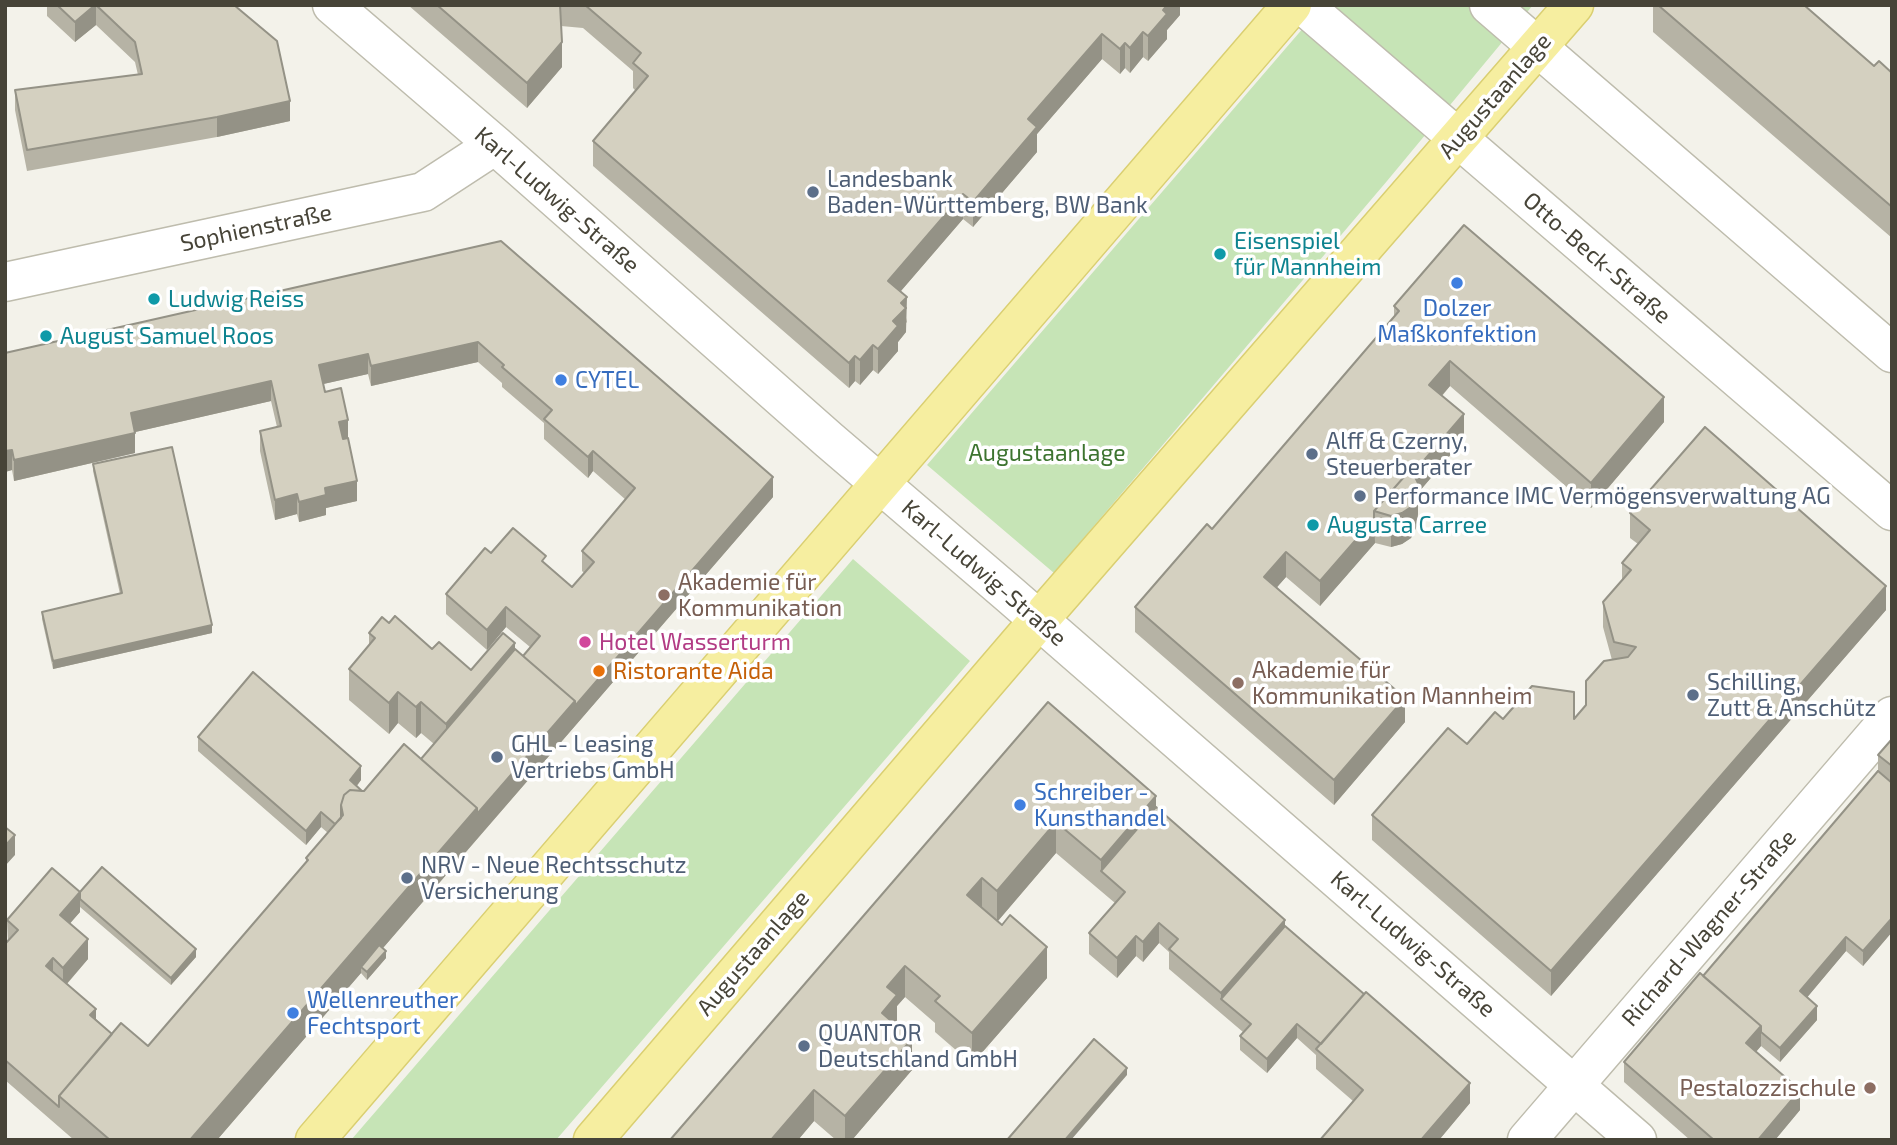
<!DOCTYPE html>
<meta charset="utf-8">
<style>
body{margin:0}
#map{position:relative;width:1897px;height:1145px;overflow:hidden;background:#f3f2ea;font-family:"Exo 2",sans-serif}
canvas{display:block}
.frame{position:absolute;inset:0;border:7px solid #474438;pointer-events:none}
</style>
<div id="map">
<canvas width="1897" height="1145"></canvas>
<div class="frame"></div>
</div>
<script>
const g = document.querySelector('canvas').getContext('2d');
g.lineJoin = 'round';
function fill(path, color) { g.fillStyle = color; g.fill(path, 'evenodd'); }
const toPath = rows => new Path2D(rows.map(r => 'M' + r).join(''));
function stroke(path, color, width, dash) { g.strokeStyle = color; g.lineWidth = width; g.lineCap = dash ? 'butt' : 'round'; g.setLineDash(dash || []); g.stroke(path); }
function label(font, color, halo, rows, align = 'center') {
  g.font = font + ' "Exo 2",sans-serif'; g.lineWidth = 7; g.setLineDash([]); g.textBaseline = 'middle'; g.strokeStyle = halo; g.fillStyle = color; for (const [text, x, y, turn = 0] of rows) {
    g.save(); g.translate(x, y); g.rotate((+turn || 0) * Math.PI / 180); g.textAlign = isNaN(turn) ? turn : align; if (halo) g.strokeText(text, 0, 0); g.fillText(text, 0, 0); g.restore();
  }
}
fill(toPath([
 [1323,5,1533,5,1387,181,1054,573,927,465],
 [853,559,970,661,908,733,556,1140,351,1140]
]), '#c6e4b6');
const minor = toPath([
 [332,5,495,145,829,440,1009,594,1637,1140],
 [1303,5,1892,511],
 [1489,5,1892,353],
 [5,282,423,192,495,145],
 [1527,1140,1892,716]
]);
const major = toPath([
 [315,1140,1292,5],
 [593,1140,1039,620,1574,5]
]);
stroke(minor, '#bebcad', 41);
stroke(major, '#dacf71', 41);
stroke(minor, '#fff', 38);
stroke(major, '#f6eea0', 38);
fill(toPath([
 [47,5,234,5,290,121,217,137,27,171,15,110,15,90,138,75,135,62,96,25,75,42,47,16],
 [408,5,1180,5,1180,15,1167,30,1167,39,1148,61,1143,57,1130,73,1125,68,1120,74,1102,59,1037,134,1037,152,973,227,963,219,900,292,907,322,906,323,906,332,898,342,898,351,878,374,873,370,860,385,855,381,849,388,593,166,593,141,636,91,633,88,633,71,583,28,561,26,562,67,527,108],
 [1653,5,1804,5,1874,66,1892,73,1892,238,1653,32],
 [501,241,773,497,383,948,386,958,367,980,361,973,217,1140,74,1140,5,1080,5,944,8,941,7,920,80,892,196,957,171,985,80,907,80,912,70,923,88,959,67,984,96,1019,112,1034,148,1046,306,862,306,858,328,833,321,827,306,845,198,751,198,737,361,780,357,786,362,791,364,791,421,759,434,744,421,733,416,738,398,723,389,734,349,700,349,669,369,645,369,633,389,623,471,670,515,649,523,656,530,647,506,627,487,650,446,614,446,594,491,553,546,564,572,587,584,573,582,571,582,551,626,500,593,471,588,478,544,439,544,423,502,387,502,383,478,362,371,386,368,374,323,384,325,392,348,440,357,501,326,508,326,515,299,522,297,514,275,520,260,451,260,431,277,427,271,401,135,432,135,453,14,481,12,470,5,472,5,353],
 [1394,306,1664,422,1591,508,1450,386,1442,396,1464,439,1418,493,1418,514,1416,528,1411,538,1402,544,1391,547,1375,543,1320,606,1286,577,1277,587,1405,722,1334,805,1135,632,1135,607,1212,529,1394,316],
 [93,464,212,633,53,669,42,619,42,612,120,594,93,471],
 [1630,513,1886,610,1551,996,1372,840,1372,815,1467,744,1503,719,1574,719,1586,705,1612,660,1603,627,1603,602,1622,581,1622,563,1638,544,1630,538],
 [1048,702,1156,807,1285,926,1470,1103,1439,1140,1320,1140,1353,1101,1316,1069,1316,1055,1297,1038,1267,1073,1240,1050,1240,1036,1243,1032,1169,969,1169,952,1159,943,1143,962,1136,956,1117,978,1089,954,1089,933,1115,903,1056,853,998,921,1047,978,972,1064,935,1032,935,1023,905,997,897,1006,897,1026,912,1070,852,1140,836,1140,814,1121,798,1140,670,1140],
 [1892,739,1892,932,1863,966,1846,951,1807,997,1817,1020,1780,1062,1761,1046,1756,1052,1800,1110,1775,1140,1690,1140,1624,1082,1624,1062,1703,976,1878,772,1878,755]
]), '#b6b3a5');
fill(toPath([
 [96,5,96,25,75,42,75,22],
 [1167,5,1180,5,1180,15,1167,30,1167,39,1148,61,1148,36],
 [1143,32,1143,57,1130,73,1130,48],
 [1102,34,1102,59,1037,134,1037,152,973,227,973,202,1028,119],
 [562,42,562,67,527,108,527,83],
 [1125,43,1125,68,1120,74,1120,49],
 [290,101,290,121,217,137,217,117],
 [963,194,963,219,888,306,888,281],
 [907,297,906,332,898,342,898,351,878,374,878,349,893,321,901,303],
 [478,342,478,362,371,386,371,366],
 [873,345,873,370,860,385,860,360],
 [368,354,368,374,319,385,319,365],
 [855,356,855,381,849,388,849,363],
 [1450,361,1450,386,1429,410,1429,385],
 [271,381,271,401,131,433,131,413],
 [1664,397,1664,422,1591,508,1591,483],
 [1464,414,1464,439,1418,493,1418,514,1416,528,1411,538,1402,544,1391,547,1391,516,1379,513],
 [348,420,348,440,339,442,339,422],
 [135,433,135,453,14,481,14,460],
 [12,450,12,470,5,472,5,451],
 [593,451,593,471,588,478,588,457],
 [773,477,773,497,575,726,575,706],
 [357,481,357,501,326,508,326,515,299,522,299,502,325,488],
 [297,494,297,514,275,520,275,500],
 [1374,519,1375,543,1320,606,1320,581],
 [1286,552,1286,577,1264,602,1264,577],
 [1886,586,1886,610,1551,996,1551,971],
 [506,607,506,627,487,650,487,630],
 [212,625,212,633,53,669,53,661],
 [515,643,515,674,446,755,446,724],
 [398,692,398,723,389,734,389,703],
 [1405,698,1405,722,1334,805,1334,780],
 [575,701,575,726,477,839,477,814],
 [421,702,421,733,416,738,416,707],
 [361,766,361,780,350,794,350,780],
 [1156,796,1156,828,1101,871,1101,860],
 [477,808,477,839,364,970,361,967,361,973,217,1140,190,1140],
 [321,812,321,827,306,845,306,831],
 [1056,822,1056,853,997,922,997,891],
 [15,835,15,855,5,866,5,846],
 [982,878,982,909,967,895],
 [80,892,80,912,60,935,60,915],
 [1892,918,1892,932,1863,966,1863,951],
 [1285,920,1285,940,1221,999,1221,1014,1221,993],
 [1159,923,1159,943,1143,962,1143,942],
 [1136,936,1136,956,1117,978,1117,958],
 [1846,937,1846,951,1800,1006,1800,991],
 [88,939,88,959,63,988,63,968],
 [1047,947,1047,978,972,1064,972,1033],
 [196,949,196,957,171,985,171,978],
 [386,951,386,958,367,980,367,972],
 [53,958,53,978,46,966],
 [905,966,905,997,897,1006,897,1026,882,1013,887,987],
 [1817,1006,1817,1020,1780,1062,1780,1048],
 [96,1009,96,1029,90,1015],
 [1297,1024,1297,1038,1267,1073,1267,1059],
 [1761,1026,1761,1046,1746,1063,1746,1043],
 [912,1039,912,1070,852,1140,845,1140,845,1116],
 [1127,1068,1127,1075,1071,1140,1065,1140],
 [1470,1083,1470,1103,1439,1140,1421,1140],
 [814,1090,814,1121,798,1140,771,1140],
 [1800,1090,1800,1110,1775,1140,1758,1140]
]), '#949286');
const building = toPath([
 [57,5,95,5,75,22,57,5],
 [96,5,234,5,277,41,290,101,217,117,27,150,15,90,142,74,135,42,96,5],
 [437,5,560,5,562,42,527,83,437,5],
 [585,5,1167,5,1163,10,1167,14,1148,36,1143,32,1130,48,1125,43,1120,49,1102,34,1028,119,1037,127,973,202,963,194,888,281,907,297,901,303,906,308,893,321,898,326,878,349,873,345,860,360,855,356,849,363,593,141,648,76,633,63,641,53,585,5],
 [1658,5,1804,5,1874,66,1879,61,1892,73,1892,207,1658,5],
 [1464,225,1664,397,1591,483,1450,361,1429,385,1464,414,1413,473,1411,469,1374,511,1374,519,1320,581,1286,552,1264,577,1405,698,1334,780,1135,607,1207,524,1212,529,1399,311,1394,306,1464,225],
 [501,241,773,477,575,706,575,701,523,656,540,636,506,607,487,630,446,594,485,548,491,553,513,528,546,556,542,561,572,587,594,562,582,551,635,488,593,451,588,457,544,419,552,410,502,367,504,365,478,342,371,366,368,354,319,365,325,392,341,388,348,420,339,422,343,439,348,438,357,481,325,488,326,495,299,502,297,494,275,500,260,431,281,426,271,381,131,413,135,433,14,460,12,450,5,451,5,353,501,241],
 [1705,427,1886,586,1551,971,1372,815,1448,728,1467,744,1495,712,1503,719,1532,686,1574,692,1574,719,1586,705,1586,681,1604,661,1628,657,1636,647,1614,642,1603,602,1631,570,1622,563,1650,530,1630,513,1705,427],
 [172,447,212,625,53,661,42,612,122,593,93,464,172,447],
 [1411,469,1418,483,1416,497,1411,507,1402,513,1391,516,1374,511,1411,469],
 [395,616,432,649,439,642,471,670,503,633,515,643,446,724,421,702,416,707,398,692,389,703,349,669,375,638,369,633,382,617,389,623,395,616],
 [515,649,575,701,477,814,477,808,421,759,515,649],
 [253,672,361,766,350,780,362,791,350,790,344,795,341,805,341,818,335,824,321,812,306,831,198,737,253,672],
 [1048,702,1156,796,1101,860,1056,822,997,891,982,878,967,895,1002,925,1010,915,1047,947,972,1033,935,1001,940,996,905,966,887,987,897,995,882,1013,912,1039,845,1116,814,1090,771,1140,670,1140,1048,702],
 [1892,739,1892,766,1878,755,1892,739],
 [404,744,477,808,190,1140,110,1140,59,1096,121,1023,148,1046,308,860,306,858,343,815,341,805,344,795,350,790,364,791,404,744],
 [1878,771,1892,783,1892,918,1863,951,1846,937,1800,991,1817,1006,1780,1048,1761,1032,1761,1026,1703,976,1878,771],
 [1156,807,1285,920,1221,993,1169,949,1178,939,1159,923,1143,942,1136,936,1117,958,1089,933,1125,892,1101,871,1156,807],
 [5,827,15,835,5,846,5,827],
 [102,867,196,949,171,978,80,899,80,892,102,867],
 [52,868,80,892,60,915,88,939,63,968,53,958,46,966,96,1009,90,1015,112,1034,59,1096,59,1107,5,1060,5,944,18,930,7,920,52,868],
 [1285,926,1364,994,1321,1044,1297,1024,1267,1059,1240,1036,1251,1024,1221,999,1285,926],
 [379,945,386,951,367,972,361,967,379,945],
 [1700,973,1761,1026,1746,1043,1800,1090,1758,1140,1714,1140,1624,1062,1700,973],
 [1366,992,1470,1083,1421,1140,1320,1140,1363,1090,1316,1049,1366,992],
 [1094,1039,1127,1068,1065,1140,1007,1140,1094,1039]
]);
fill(building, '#d4d0c0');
stroke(building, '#949286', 2);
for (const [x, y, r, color] of [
 [813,192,7,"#5c6f8a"],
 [1220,254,7,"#0f9aa8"],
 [1457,283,7,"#3f7fe0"],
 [154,299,7,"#0f9aa8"],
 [46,336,7,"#0f9aa8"],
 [561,380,7,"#3f7fe0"],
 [1312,454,7,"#5c6f8a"],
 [1360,496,7,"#5c6f8a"],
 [1313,525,7,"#0f9aa8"],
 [664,595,7,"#8d6e63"],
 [585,642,7,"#d1479c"],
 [599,671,7,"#e8710a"],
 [1238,683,7,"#8d6e63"],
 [1693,695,7,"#5c6f8a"],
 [497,757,7,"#5c6f8a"],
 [1020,805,7,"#3f7fe0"],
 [407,878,7,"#5c6f8a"],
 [293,1013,7,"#3f7fe0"],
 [804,1046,7,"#5c6f8a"],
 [1870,1088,7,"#8d6e63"]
]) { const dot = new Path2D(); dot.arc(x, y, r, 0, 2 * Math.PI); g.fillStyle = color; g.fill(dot); stroke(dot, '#fff', 2.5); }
label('23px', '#474438', '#fff', [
 ["Augustaanlage",1495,96,-49],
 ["Karl-Ludwig-Straße",557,200,41],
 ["Sophienstraße",256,228,-12],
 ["Otto-Beck-Straße",1597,258,41],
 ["Karl-Ludwig-Straße",984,573,41],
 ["Richard-Wagner-Straße",1709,928,-49],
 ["Karl-Ludwig-Straße",1413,944,41],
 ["Augustaanlage",753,953,-49]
]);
label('23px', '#4e5e75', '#fff', [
 ["Landesbank",827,179],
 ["Baden-Württemberg, BW Bank",827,205],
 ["Alff & Czerny,",1326,441],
 ["Steuerberater",1326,467],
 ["Performance IMC Vermögensverwaltung AG",1374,496],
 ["Schilling,",1707,682],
 ["Zutt & Anschütz",1707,708],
 ["GHL - Leasing",511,744],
 ["Vertriebs GmbH",511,770],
 ["NRV - Neue Rechtsschutz",421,865],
 ["Versicherung",421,891],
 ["QUANTOR",818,1033],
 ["Deutschland GmbH",818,1059]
], 'left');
label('23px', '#0d838f', '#fff', [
 ["Eisenspiel",1234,241],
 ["für Mannheim",1234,267],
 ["Ludwig Reiss",168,299],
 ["August Samuel Roos",60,336],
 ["Augusta Carree",1327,525]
], 'left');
label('23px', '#366cbe', '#fff', [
 ["Dolzer",1457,308,"center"],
 ["Maßkonfektion",1457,334,"center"],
 ["CYTEL",575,380],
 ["Schreiber -",1034,792],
 ["Kunsthandel",1034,818],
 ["Wellenreuther",307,1000],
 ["Fechtsport",307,1026]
], 'left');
label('23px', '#3d7430', '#fff', [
 ["Augustaanlage",1047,453]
]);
label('23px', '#785e54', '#fff', [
 ["Akademie für",678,582],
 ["Kommunikation",678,608],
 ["Akademie für",1252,670],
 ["Kommunikation Mannheim",1252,696],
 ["Pestalozzischule",1856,1088,"right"]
], 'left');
label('23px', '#b23c85', '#fff', [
 ["Hotel Wasserturm",599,642]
], 'left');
label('23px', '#c56008', '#fff', [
 ["Ristorante Aida",613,671]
], 'left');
</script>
